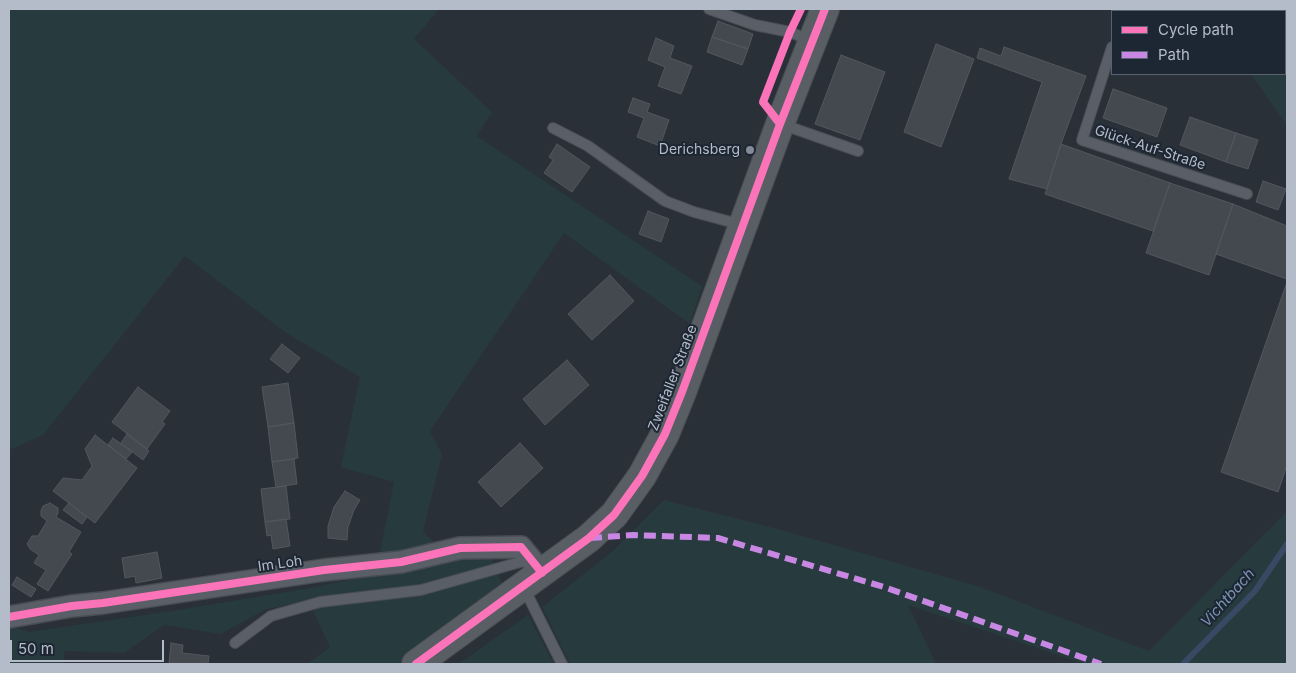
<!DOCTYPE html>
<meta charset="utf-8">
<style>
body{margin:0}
#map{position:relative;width:1296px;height:673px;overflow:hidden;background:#2a3038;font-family:Inter,sans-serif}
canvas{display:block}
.frame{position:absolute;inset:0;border:10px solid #b4bcc9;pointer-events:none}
.legend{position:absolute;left:1111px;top:10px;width:175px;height:65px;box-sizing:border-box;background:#1d2633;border:1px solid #59626f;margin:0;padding:6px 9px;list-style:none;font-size:15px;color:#b4bcc9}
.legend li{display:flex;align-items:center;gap:10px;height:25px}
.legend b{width:25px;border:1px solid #59626f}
.scale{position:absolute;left:10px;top:640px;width:154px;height:22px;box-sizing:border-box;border:2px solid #b4bcc9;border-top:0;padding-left:6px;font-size:15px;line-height:18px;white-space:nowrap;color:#b4bcc9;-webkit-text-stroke:4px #1d2633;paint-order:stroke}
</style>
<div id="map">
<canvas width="1296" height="673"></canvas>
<div class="frame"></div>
<ul class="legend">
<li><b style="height:6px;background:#fb73b8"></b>Cycle path</li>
<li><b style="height:6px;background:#c787e3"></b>Path</li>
</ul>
<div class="scale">50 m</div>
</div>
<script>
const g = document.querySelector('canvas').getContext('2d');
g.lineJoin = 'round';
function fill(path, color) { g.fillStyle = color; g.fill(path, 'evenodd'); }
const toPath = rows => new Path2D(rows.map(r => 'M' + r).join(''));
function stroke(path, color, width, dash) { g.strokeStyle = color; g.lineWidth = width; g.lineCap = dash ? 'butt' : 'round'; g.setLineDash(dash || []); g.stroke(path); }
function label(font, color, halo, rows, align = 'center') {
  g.font = font + ' Inter,sans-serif'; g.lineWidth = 4; g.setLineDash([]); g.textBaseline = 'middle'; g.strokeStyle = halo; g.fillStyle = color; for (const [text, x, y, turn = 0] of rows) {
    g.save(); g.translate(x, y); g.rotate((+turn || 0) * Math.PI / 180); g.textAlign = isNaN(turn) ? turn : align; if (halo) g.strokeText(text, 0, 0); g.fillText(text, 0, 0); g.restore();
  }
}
fill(toPath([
 [9,9,439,9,414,39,492,112,477,136,702,286,690,324,564,233,430,431,442,454,423,532,439,547,378,562,394,482,341,467,360,377,285,332,185,256,43,435,9,450],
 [1182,9,1287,9,1287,125,1251,74,1285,74,1285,11,1185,11],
 [664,500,774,528,980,587,1149,651,1287,511,1287,664,1085,664,908,605,936,664,570,664,542,607,613,551],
 [489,553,502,583,398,664,307,664,330,647,308,600,264,610,221,634,164,625,124,653,64,651,64,664,9,664,9,626,29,632,172,611,304,589],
 [528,615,554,664,458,664]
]), '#273a3e');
stroke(toPath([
 [1244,9,1247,11],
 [1285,43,1287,45],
 [1183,664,1255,591,1287,544]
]), '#384963', 6);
const building = toPath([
 [718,21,753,34,748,49,712,37,718,21],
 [712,37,748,49,742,65,707,52,712,37],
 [656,38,674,46,670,58,692,66,681,94,658,86,665,67,648,60,656,38],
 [936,44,974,59,941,147,904,132,936,44],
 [1004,47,1086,76,1061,144,1047,189,1009,179,1042,82,977,58,980,48,1001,56,1004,47],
 [841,55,885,72,860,140,815,124,841,55],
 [1113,89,1167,108,1157,137,1103,118,1113,89],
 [633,98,650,104,647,112,669,120,660,146,637,137,644,118,628,112,633,98],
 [1190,117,1236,133,1226,162,1180,145,1190,117],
 [1236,133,1258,140,1248,169,1226,162,1236,133],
 [557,144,590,167,572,192,544,173,553,160,549,157,557,144],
 [1061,144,1170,183,1153,231,1045,194,1061,144],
 [1263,181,1286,189,1278,210,1256,202,1263,181],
 [1170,183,1233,204,1209,275,1146,253,1170,183],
 [1233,204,1287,226,1287,279,1216,254,1233,204],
 [648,211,669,219,661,242,639,234,648,211],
 [610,275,634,301,592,340,568,314,610,275],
 [1287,282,1287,465,1278,492,1221,472,1287,282],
 [282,344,300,358,288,373,270,359,282,344],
 [567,360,589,385,545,425,523,399,567,360],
 [288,383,294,423,268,427,262,387,288,383],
 [138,387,170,411,162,422,165,424,147,449,112,422,138,387],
 [294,423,298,458,272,462,268,427,294,423],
 [127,434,149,451,143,460,121,443,127,434],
 [95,435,137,468,95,523,53,491,63,478,82,480,92,466,85,449,95,435],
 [113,438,132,452,126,459,108,445,113,438],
 [520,443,543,468,501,507,478,482,520,443],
 [294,459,297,484,276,487,272,462,294,459],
 [286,486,290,519,265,522,261,489,286,486],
 [345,491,360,500,354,510,348,527,347,540,328,538,328,526,334,507,345,491],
 [50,503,58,508,58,513,56,517,81,532,69,552,72,554,48,591,37,584,46,570,34,563,39,555,30,549,27,544,32,536,38,536,47,521,41,516,41,511,43,506,50,503],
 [69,503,87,517,82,524,63,510,69,503],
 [286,519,290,546,273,549,271,535,267,536,265,522,286,519],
 [157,552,162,578,136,583,135,576,125,578,122,558,157,552],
 [17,577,36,589,31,597,12,585,17,577],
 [171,643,183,645,182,653,209,656,208,664,214,664,169,664,171,643]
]);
fill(building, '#444950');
stroke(building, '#52575f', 1);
const lane = toPath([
 [709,9,755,25,790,32,811,41],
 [1124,11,1125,9],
 [1112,47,1082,140,1247,194],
 [781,124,858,151],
 [553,128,588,146,665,201,694,212,742,225],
 [524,588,562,664],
 [235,643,271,616,320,602,421,590,531,559]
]);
const street = toPath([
 [9,617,72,606,103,603,324,570,401,562,460,548,521,547,542,573]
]);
const secondary = toPath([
 [416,664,589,538,614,515,642,476,665,434,682,392,780,124,825,9]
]);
stroke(lane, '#484c53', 12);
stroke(street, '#484c53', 24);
stroke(secondary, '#484c53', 30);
stroke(lane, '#5a5e66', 10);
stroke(street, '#5a5e66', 21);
stroke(secondary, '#595d64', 28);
stroke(toPath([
 [590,538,633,535,718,538,884,587,1101,664]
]), '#c787e3', 6, [12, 6]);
stroke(toPath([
 [780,124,763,102,790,32,801,9],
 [9,617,72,606,103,603,324,570,401,562,460,548,521,547,542,573],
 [416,664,589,538,614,515,642,476,665,434,682,392,780,124,825,9]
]), '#fb73b8', 8);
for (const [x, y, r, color] of [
 [750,150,5,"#848b96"]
]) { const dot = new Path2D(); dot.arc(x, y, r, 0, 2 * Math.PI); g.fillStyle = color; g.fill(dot); stroke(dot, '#1d2633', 2); }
label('14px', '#b4bcc9', '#1d2633', [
 ["Glück-Auf-Straße",1150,148,18],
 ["Zweifaller Straße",673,378,-69],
 ["Im Loh",280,564,-8]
]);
label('14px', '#b4bcc9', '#1d2633', [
 ["Derichsberg",740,150]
], 'right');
label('italic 15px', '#7c92b1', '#1d2633', [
 ["Vichtbach",1228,598,-48]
]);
</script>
